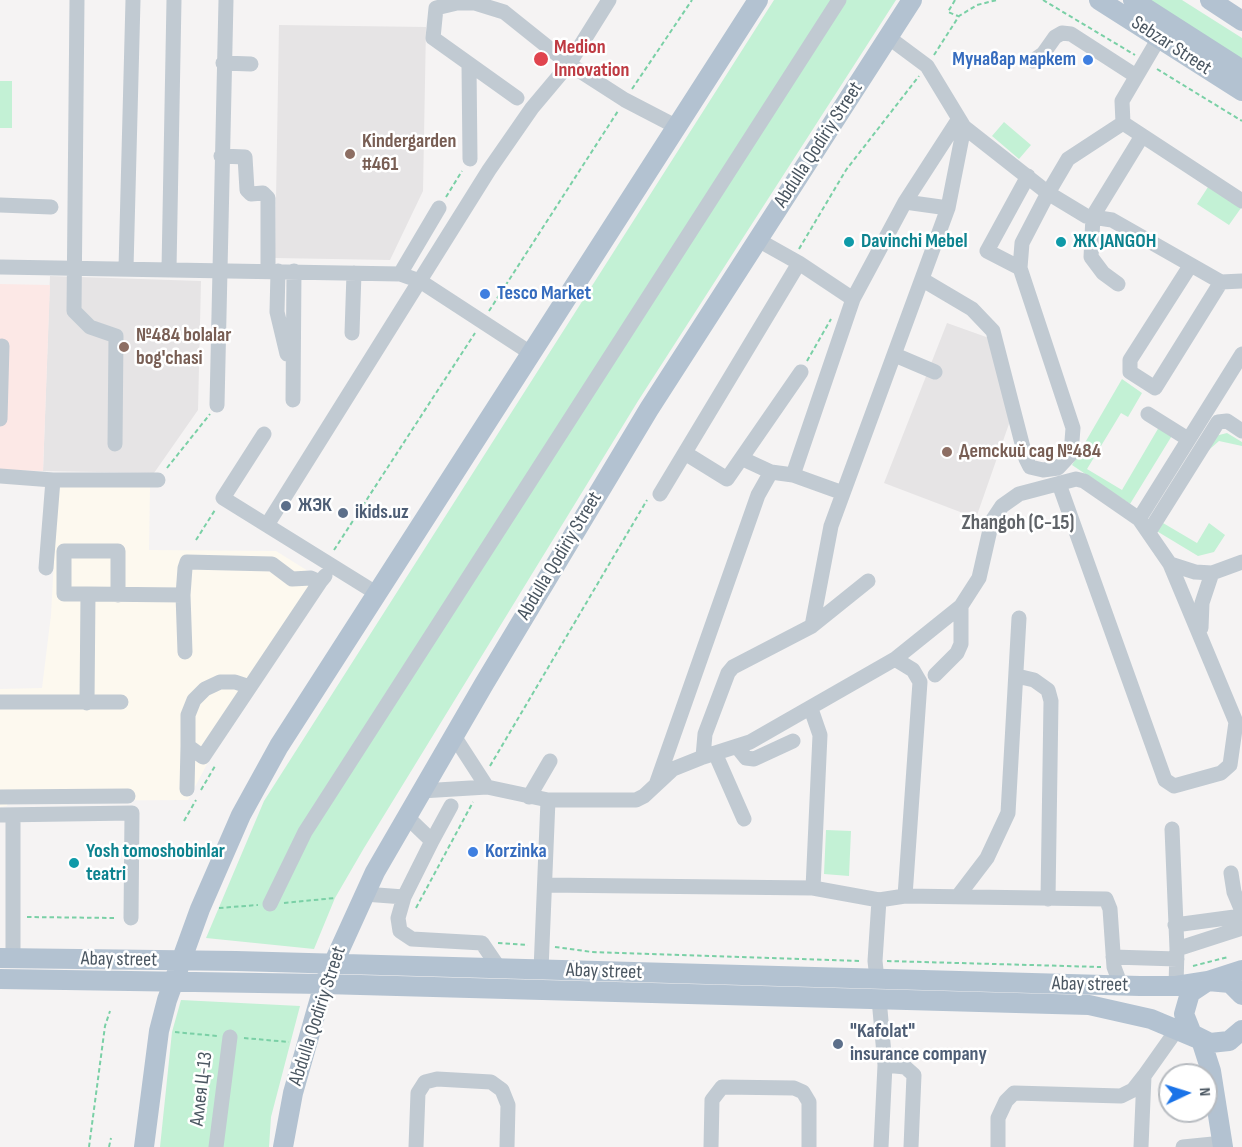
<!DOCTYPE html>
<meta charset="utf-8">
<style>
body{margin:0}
#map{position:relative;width:1242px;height:1147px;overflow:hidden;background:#f5f3f3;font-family:"Sofia Sans Condensed",sans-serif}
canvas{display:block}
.north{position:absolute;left:1158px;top:1063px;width:60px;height:60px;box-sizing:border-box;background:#fff;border:2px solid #b7bbc0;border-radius:50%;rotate:86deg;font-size:16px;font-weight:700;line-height:24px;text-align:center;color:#4a5661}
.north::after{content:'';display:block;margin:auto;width:21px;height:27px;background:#1a73e8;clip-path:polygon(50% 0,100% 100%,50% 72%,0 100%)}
</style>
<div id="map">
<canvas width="1242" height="1147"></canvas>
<div class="north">N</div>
</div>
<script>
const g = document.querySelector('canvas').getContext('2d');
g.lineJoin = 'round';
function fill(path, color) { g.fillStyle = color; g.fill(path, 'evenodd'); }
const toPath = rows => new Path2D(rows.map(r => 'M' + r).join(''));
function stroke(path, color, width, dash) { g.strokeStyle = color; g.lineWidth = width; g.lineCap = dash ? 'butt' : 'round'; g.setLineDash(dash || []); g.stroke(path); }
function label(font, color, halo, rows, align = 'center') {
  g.font = font + ' "Sofia Sans Condensed",sans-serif'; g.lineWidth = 5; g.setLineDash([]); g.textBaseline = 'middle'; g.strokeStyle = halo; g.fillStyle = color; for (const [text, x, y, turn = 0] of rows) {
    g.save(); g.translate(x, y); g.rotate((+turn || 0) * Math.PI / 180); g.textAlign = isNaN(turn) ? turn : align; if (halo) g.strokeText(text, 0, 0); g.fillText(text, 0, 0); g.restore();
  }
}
fill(toPath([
 [58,486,150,487,149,550,276,551,324,581,215,749,188,800,8,801,7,806,0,807,0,689,42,688,51,615]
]), '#fdf9ef');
fill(toPath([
 [279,25,426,27,423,191,390,260,275,258],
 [50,276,201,281,198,410,154,473,43,471],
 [947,323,989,338,1010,421,976,518,884,483]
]), '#e6e4e5');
fill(toPath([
 [0,284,50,285,43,471,0,470]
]), '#fce8e6');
fill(toPath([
 [774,0,896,0,638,401,364,848,335,898,314,949,206,938,264,801],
 [1146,0,1182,0,1242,38,1242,61],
 [0,81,12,81,12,128,0,128],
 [1004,122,1031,145,1019,159,992,136],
 [1208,187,1241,208,1229,225,1197,204],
 [1122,379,1142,393,1128,417,1121,413,1087,469,1122,490,1159,427,1173,434,1130,504,1072,465],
 [1227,433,1242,442,1242,446,1219,441,1203,455,1163,523,1197,543,1209,523,1225,535,1214,552,1198,556,1155,530,1215,436],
 [826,830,851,831,849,876,824,874],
 [181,1000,300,1006,271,1117,269,1147,160,1147,172,1032]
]), '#c3f1d5');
stroke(toPath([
 [955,0,948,12,958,16],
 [1043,0,1135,55],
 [934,55,959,16,977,5,997,0],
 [1157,69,1242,121],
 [632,89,692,0],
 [446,197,462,171],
 [799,249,846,170,919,76],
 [489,311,618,111],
 [807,361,831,319],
 [167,468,210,414],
 [196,540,215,510],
 [334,550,475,333],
 [490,766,647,500],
 [201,790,215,766],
 [184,821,196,800],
 [284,903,335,898],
 [219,908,258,905],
 [416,908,473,802],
 [27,917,117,918],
 [498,943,528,945],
 [555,947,592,952,861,961],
 [887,961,1101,967],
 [1193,966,1228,957],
 [175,1032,217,1036],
 [244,1038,289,1042],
 [89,1147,105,1026,110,1011],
 [109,1147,111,1138]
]), '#7ad0a6', 2, [4.5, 3]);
stroke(toPath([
 [77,0,74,311,90,327,116,336,115,444],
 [436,8,457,3,475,3,504,12,569,64,625,100,677,127],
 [436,8,433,38,517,98],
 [888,37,927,66,964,127,1048,193,1068,159,1123,123],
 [1159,38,1122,101,1123,123,1242,201],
 [1033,61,1043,54,1055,37,1062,33,1071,34,1136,76],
 [223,63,251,64],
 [469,65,470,159],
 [221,156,245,157,247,190,251,194,263,193,268,198,268,270],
 [905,202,948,208],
 [0,205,51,207],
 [799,263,853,299],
 [1190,266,1130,360,1130,372,1155,388,1221,282],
 [0,267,400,274,420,281,532,354],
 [126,268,133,0],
 [1020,268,987,251,1028,176],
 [169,269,174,0],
 [278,271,277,312,287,354],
 [400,274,439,208],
 [923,280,972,309,993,331,1026,459,1030,467,1043,470,1058,468,1071,454,1073,428,1020,268,1022,243,1048,193,1086,216,1112,220,1221,282,1242,281],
 [1118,284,1103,273,1091,257,1093,216,1142,136],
 [352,333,354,273],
 [895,355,935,372],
 [293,400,294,271],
 [217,405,226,0],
 [1148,414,1188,439],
 [0,419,2,346],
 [264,434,223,498,376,593],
 [685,453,727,479,801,372],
 [743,459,771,472,793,475,843,493],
 [793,475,853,299,905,202,958,120],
 [0,476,53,480,158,480],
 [660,494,799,263,758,240],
 [1139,519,1242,354],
 [267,525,489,170,532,108,569,64,609,0],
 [1149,532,1218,422,1227,421,1242,431],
 [1170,564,1195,572,1212,573,1242,562],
 [46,568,53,480],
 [868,581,812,626,733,667,728,673,705,734,703,757,750,742,895,659,961,606,979,578,992,521,1002,506,1019,494,1076,479,1084,481,1139,519,1170,564,1236,722,1230,765,1221,773,1174,786,1165,780,1059,484],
 [88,594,64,594,64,551,118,551,118,595],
 [812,626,831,526,948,208,964,127],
 [1201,628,1202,603,1212,573],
 [185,652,183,595,185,568,187,562,272,564,292,579,311,578,320,582,325,576],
 [895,659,913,670,920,682,905,896],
 [935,675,957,653,961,644,961,606],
 [1017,676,1034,680,1048,690,1051,701,1048,899],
 [250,687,235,682,220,682,205,689,194,700,188,715,188,746,203,757,320,582],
 [0,702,121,702],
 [87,703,88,594,183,595],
 [811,709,820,735,813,888],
 [454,736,487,787],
 [738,748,746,758,754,759,793,741],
 [715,753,744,819],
 [657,782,758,495,771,472],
 [187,789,188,746],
 [421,791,487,787,548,800,636,800,644,796,673,769,703,757],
 [0,797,128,796],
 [529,797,550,761],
 [0,815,132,813,131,918],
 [13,816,13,958],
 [406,816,432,841,404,897,398,918,400,931,412,939,482,943,499,968],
 [1172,829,1177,949,1176,986],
 [432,841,451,806],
 [1231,873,1234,892,1242,911],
 [545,885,813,888,879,900,905,896,1106,899,1110,909,1114,967,1121,986],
 [364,894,404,897],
 [958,896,987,858,1008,813,1019,618],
 [270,904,305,832,839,0],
 [1175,925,1242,916],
 [1177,949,1242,928],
 [1113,957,1177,959],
 [541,970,548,800],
 [877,979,875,961,879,900],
 [879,999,885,1065,881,1147],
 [885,1065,905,1067,914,1075,911,1147],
 [216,1147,230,1037],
 [416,1147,418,1093,425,1082,437,1079,491,1082,502,1090,508,1105,507,1147],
 [711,1147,712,1100,722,1087,794,1088,803,1092,809,1102,809,1147],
 [998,1147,998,1118,1006,1101,1014,1093,1121,1096,1133,1090,1144,1076],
 [1141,1147,1144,1076,1178,1028],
 [1183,1147,1223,1143]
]), '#c1cad2', 15);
stroke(toPath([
 [1099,0,1242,91],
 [1133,0,1242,70],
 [1210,0,1242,21],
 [0,958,236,961,1140,986,1176,986,1208,981,1242,970],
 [0,979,324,984,1089,1005,1151,1019,1201,1040,1211,1071,1223,1147],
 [1242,995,1230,983,1208,981,1190,993,1184,1014,1192,1034,1210,1043,1229,1041,1242,1030],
 [144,1147,159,1031,167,1000,200,909,241,815,279,746,758,0],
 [283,1147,293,1093,324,984,375,872,484,684,649,409,912,0]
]), '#b3c2d1', 20);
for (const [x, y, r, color] of [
 [541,59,8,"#e0444e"],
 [1088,60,6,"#3f7fe0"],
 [350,154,6,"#8d6e63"],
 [849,242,6,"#0f9aa8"],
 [1061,242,6,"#0f9aa8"],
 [485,294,6,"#3f7fe0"],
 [124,347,6,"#8d6e63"],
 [947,452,6,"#8d6e63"],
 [286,506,6,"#5c6f8a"],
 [343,513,6,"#5c6f8a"],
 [473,852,6,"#3f7fe0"],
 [74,863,6,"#0f9aa8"],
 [838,1044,6,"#5c6f8a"]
]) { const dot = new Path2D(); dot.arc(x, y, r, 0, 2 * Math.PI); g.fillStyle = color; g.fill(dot); stroke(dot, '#fff', 2); }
label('20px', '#4a5661', '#fff', [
 ["Sebzar Street",1171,46,33],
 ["Abdulla Qodiriy Street",819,145,-57],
 ["Abdulla Qodiriy Street",560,556,-59],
 ["Abay street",119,960,1],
 ["Abay street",604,972,2],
 ["Abay street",1090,985,1],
 ["Abdulla Qodiriy Street",318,1016,-72],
 ["Аллея Ц-13",202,1089,-83]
]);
label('bold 20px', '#be3a42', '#fff', [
 ["Medion",554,48],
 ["Innovation",554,71]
], 'left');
label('bold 20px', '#366cbe', '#fff', [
 ["Мунавар маркет",1076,60,"right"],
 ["Tesco Market",497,294],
 ["Korzinka",485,852]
], 'left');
label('bold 20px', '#785e54', '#fff', [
 ["Kindergarden",362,142],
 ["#461",362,165],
 ["№484 bolalar",136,336],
 ["bog'chasi",136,359],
 ["Детский сад №484",959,452]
], 'left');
label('bold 20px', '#0d838f', '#fff', [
 ["Davinchi Mebel",861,242],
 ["ЖК JANGOH",1073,242],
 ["Yosh tomoshobinlar",86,852],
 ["teatri",86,875]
], 'left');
label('bold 20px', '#4e5e75', '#fff', [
 ["ЖЭК",298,506],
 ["ikids.uz",355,513],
 ["\"Kafolat\"",850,1032],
 ["insurance company",850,1055]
], 'left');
label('bold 21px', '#5f6368', '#fff', [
 ["Zhangoh (C-15)",1018,524]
]);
</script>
